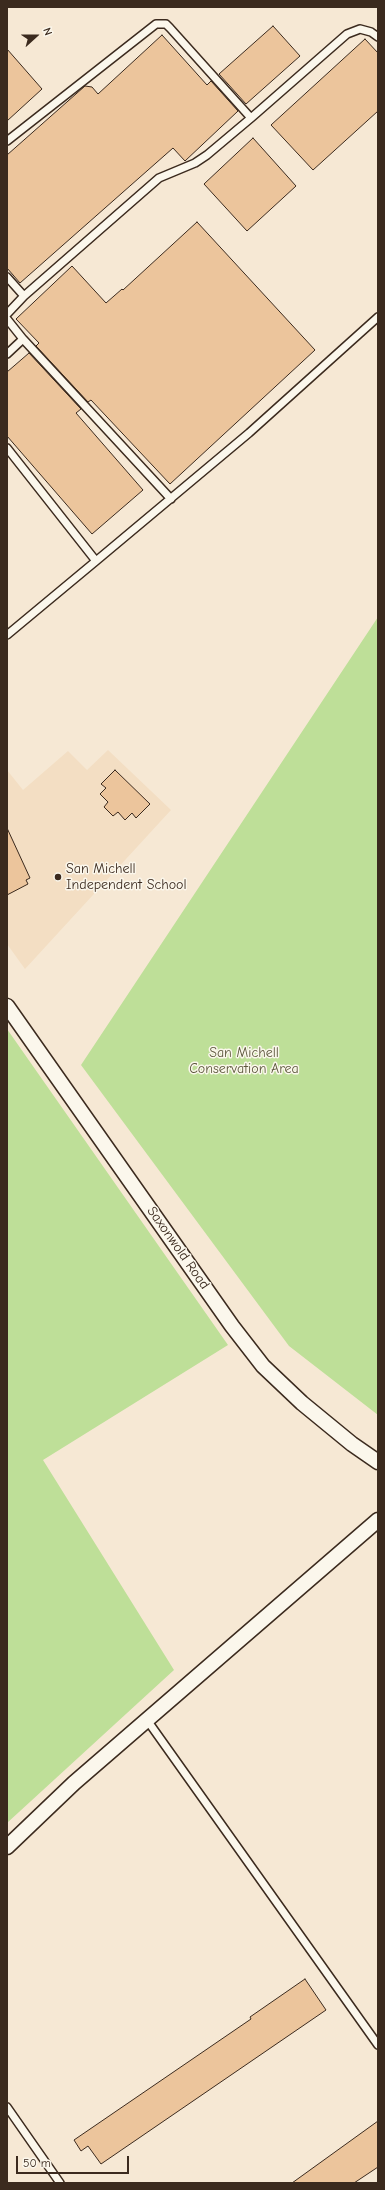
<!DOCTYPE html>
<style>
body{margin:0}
#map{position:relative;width:385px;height:2190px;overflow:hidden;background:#f6e8d4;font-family:"Comic Neue",sans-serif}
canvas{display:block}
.frame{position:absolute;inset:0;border:8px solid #3b2a1e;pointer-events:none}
.north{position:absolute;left:16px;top:16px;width:40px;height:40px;-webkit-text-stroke:3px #fbf7ec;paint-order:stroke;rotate:69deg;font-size:11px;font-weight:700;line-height:16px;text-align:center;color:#3b2a1e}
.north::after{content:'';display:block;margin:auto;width:14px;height:18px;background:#3b2a1e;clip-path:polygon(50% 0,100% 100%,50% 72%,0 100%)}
.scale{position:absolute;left:16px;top:2156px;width:113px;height:18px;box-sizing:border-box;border:2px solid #3b2a1e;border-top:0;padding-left:5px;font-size:12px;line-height:14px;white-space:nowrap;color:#3b2a1e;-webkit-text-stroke:3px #fbf7ec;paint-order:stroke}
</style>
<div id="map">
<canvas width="385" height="2190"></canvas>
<div class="frame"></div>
<div class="north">N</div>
<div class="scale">50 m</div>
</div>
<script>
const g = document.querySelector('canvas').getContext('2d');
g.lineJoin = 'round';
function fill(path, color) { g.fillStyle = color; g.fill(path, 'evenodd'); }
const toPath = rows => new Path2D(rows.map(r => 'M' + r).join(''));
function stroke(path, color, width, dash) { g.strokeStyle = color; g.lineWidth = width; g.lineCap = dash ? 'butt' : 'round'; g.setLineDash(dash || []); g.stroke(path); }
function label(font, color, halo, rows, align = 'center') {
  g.font = font + ' "Comic Neue",sans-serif'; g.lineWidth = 3; g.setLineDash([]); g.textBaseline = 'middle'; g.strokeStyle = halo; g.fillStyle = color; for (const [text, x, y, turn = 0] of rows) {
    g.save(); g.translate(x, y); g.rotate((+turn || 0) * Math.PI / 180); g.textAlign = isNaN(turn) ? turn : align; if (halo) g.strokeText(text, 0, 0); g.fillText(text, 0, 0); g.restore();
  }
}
fill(toPath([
 [108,750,171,810,25,969,7,944,7,770,23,790,68,751,87,770]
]), '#f3dec3');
fill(toPath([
 [378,617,378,1415,289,1346,81,1065],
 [7,1029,228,1345,43,1460,174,1670,7,1823]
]), '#bedf98');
const building = toPath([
 [273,26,300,56,246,104,219,74,273,26],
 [162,35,207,85,211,81,238,111,185,161,173,148,20,283,7,268,7,155,85,86,92,87,98,94,162,35],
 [365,39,378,53,378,111,313,170,271,125,365,39],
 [7,49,42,89,7,121,7,49],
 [253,138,296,186,247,231,204,184,253,138],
 [197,222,315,350,170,484,91,400,88,402,36,346,39,343,16,319,72,266,106,303,122,289,123,290,197,222],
 [29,353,81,409,76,413,143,490,92,534,7,436,7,372,29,353],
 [115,770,150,804,136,818,132,813,125,820,118,812,113,816,104,807,108,802,100,794,106,788,101,784,115,770],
 [7,828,30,878,26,880,28,884,7,895,7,828],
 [305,1979,326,2010,101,2164,88,2146,81,2151,74,2140,251,2019,250,2017,305,1979],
 [378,2121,378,2167,354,2183,292,2183,378,2121]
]);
fill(building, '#ecc59c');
stroke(building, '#3b2a1e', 1);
const service = toPath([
 [7,141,156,24,166,24,170,28,251,118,347,34,360,29,371,32,378,37],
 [7,277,24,296],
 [7,314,24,296,159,178,195,163,207,155,251,118],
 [7,319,23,339,7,354],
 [23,339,171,499],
 [7,448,96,561,249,433,378,317],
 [7,635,96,561],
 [147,1720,378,2045],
 [7,2107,60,2183]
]);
const minor = toPath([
 [7,1006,232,1326,263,1366,302,1403,352,1444,378,1462],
 [7,1847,74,1783,378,1520]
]);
stroke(service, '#3b2a1e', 10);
stroke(minor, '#3b2a1e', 17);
stroke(service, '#fbf7ec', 7);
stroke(minor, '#fbf7ec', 14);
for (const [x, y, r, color] of [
 [58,877,4,"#3b2a1e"]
]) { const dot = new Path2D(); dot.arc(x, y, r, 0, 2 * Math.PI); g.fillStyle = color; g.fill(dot); stroke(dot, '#fbf7ec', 1.5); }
label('14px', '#3b2a1e', '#fbf7ec', [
 ["San Michell",66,869],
 ["Independent School",66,885]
], 'left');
label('14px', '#5c573c', '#fbf7ec', [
 ["San Michell",244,1053],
 ["Conservation Area",244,1069]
]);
label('14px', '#3b2a1e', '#fbf7ec', [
 ["Saxonwold Road",178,1248,55]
]);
</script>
